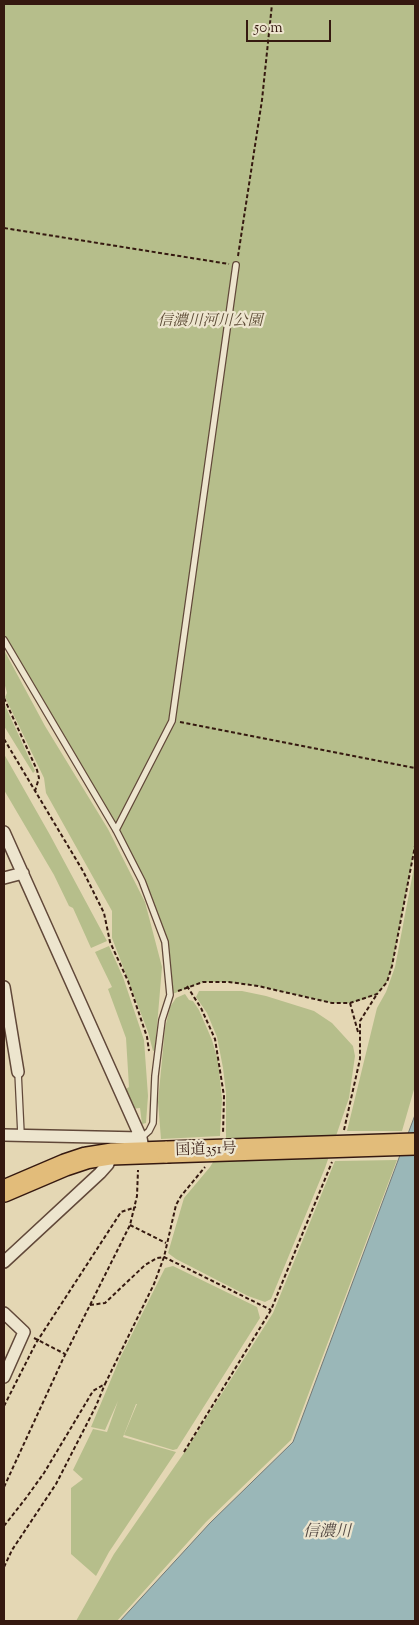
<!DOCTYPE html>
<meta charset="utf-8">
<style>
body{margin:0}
#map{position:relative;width:419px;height:1625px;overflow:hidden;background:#e4d7b4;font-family:"Sorts Mill Goudy",serif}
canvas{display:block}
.frame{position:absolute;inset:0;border:5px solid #351910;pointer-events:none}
.scale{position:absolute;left:246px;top:20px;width:85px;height:22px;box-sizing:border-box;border:2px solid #351910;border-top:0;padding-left:6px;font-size:15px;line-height:18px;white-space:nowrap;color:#351910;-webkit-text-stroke:4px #ede5ce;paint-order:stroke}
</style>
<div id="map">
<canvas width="419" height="1625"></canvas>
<div class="frame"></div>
<div class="scale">50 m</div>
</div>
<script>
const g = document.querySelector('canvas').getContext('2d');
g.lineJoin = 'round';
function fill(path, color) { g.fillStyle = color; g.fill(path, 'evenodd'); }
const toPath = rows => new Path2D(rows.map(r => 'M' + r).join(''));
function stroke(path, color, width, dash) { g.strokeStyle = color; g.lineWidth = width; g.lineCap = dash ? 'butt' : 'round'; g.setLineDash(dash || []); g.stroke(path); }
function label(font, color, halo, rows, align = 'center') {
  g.font = font + ' "Sorts Mill Goudy","Noto Serif JP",serif'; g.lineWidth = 4.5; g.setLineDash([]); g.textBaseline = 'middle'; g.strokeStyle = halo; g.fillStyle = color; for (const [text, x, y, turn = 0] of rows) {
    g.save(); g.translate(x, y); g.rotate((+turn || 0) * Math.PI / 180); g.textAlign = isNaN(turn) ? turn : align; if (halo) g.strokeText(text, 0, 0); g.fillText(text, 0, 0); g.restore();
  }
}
fill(toPath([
 [4,4,415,4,415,846,392,966,387,982,377,994,362,1000,350,1003,332,1003,258,986,229,982,203,982,170,995,165,942,142,881,116,830,4,640],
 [4,650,45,726,108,829,145,902,162,967,155,1050,153,1051,148,1032,112,938,112,911,46,793,44,778,5,697,7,693,4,682],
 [4,703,35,771,33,773,4,726],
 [4,754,50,835,107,941,91,948,73,908,69,906,54,875,4,790],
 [415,862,415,1086,402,1131,347,1131,377,1008,386,992,395,967],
 [109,946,123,977,144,1040,148,1096,146,1123,142,1124,140,1108,131,1109,126,1089,129,1087,126,1038,108,989,112,987,95,952],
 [199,991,242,991,266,996,314,1011,332,1023,353,1046,355,1056,349,1098,325,1168,271,1299,265,1302,248,1296,176,1259,168,1253,184,1198,210,1167,226,1141,226,1093,223,1068,217,1037,207,1013,196,997],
 [185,994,189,1000,193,1001,199,1010,212,1040,218,1061,222,1099,220,1136,161,1139,158,1102,165,1028,170,1007,176,998],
 [397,1160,291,1440,206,1522,117,1621,76,1621,114,1554,186,1450,273,1313,335,1161],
 [173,1266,257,1307,260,1318,177,1449,173,1450,124,1435,137,1404,136,1404,123,1437,176,1452,109,1552,96,1576,71,1554,71,1488,83,1479,73,1470,93,1429,107,1432,118,1401,105,1430,91,1427,120,1358,165,1268]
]), '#b6be8b');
const water = toPath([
 [415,1115,415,1621,120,1621,210,1523,293,1442,415,1115]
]);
fill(water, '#9ab7b8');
stroke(water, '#727875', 1);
const lane = toPath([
 [4,640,116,830,142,881,165,942,170,995,162,1020,155,1076,153,1123,149,1131,141,1138],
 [116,830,172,721,236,265],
 [18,1072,21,1134]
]);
const street = toPath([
 [4,832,141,1138],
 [4,878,23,873],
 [4,987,18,1072],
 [4,1135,141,1138,142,1143],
 [4,1262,100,1173,108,1164,111,1154],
 [4,1313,24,1332,4,1377]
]);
const highway = toPath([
 [4,1191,65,1165,86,1158,111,1154,167,1152]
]);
stroke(lane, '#614839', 8);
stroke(street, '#614839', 14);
stroke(highway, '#351910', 24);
stroke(toPath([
 [4,228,229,264],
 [238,256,262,100,272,4],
 [4,689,4,691],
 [4,698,37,770,39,778,35,791],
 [180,722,415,768],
 [4,739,83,871,104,913,110,942,128,981,147,1037,149,1051],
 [187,986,201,1008,215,1039,224,1096,223,1134],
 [178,991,203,982,229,982,258,986,332,1003,350,1003,377,994,387,982,392,966,415,846],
 [350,1003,358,1032],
 [344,1130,360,1059,360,1021,377,994],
 [130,1225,166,1243],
 [90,1305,105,1303,145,1265,157,1258,164,1257,271,1310],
 [34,1338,65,1354],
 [4,1406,36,1343,121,1212,136,1207],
 [184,1452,271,1310,332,1162],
 [4,1487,63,1359,130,1225,137,1196,138,1170],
 [4,1526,26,1498,44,1473,93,1391,105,1384,154,1284,164,1257,176,1205,181,1196,205,1167],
 [4,1567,12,1550,56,1484,96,1406,105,1384]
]), '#351910', 2, [4, 2.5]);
stroke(lane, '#ede5ce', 5.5);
stroke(street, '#ede5ce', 11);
stroke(highway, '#e2bc7a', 21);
const highwayBridge = toPath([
 [167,1152,415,1144]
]);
stroke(highwayBridge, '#351910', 24, []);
stroke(highwayBridge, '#e2bc7a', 21);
label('italic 15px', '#5c4b35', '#ede5ce', [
 ["信濃川河川公園",210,322]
]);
label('15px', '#351910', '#ede5ce', [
 ["国道351号",206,1151,-2]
]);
label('italic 16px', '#534842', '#ede5ce', [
 ["信濃川",327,1533]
]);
</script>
